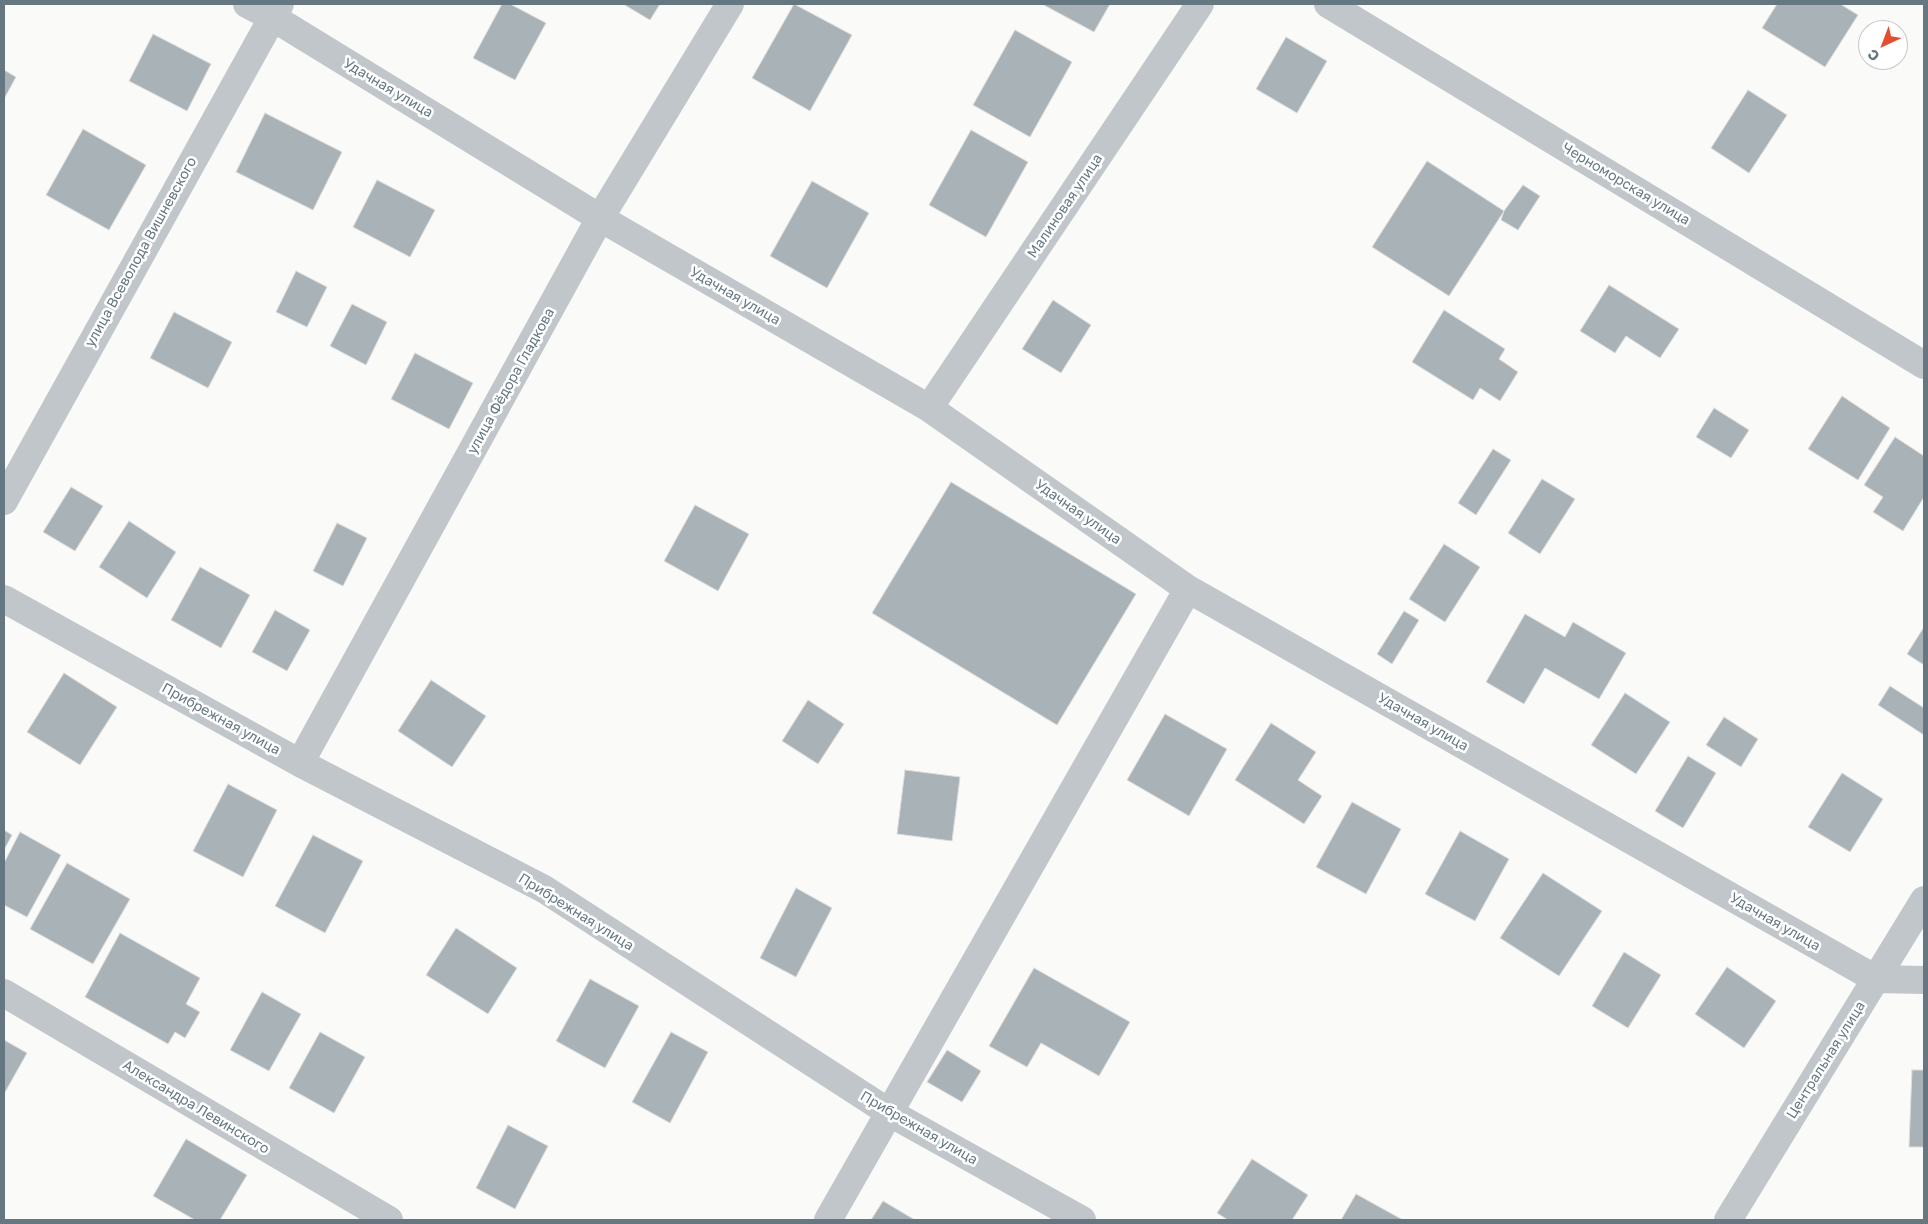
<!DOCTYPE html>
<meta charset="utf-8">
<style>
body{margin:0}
#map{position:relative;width:1928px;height:1224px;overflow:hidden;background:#fafaf8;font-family:"Golos Text",sans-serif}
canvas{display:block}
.frame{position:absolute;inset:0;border:5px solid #657882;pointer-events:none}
.north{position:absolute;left:1858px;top:20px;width:50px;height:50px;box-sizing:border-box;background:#fff;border:1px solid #c1c9cd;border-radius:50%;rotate:223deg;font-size:14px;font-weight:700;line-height:20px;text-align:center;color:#657882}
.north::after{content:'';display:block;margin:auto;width:18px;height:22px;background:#e14e31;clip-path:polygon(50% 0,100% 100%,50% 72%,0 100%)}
</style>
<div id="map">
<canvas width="1928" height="1224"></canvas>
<div class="frame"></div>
<div class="north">С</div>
</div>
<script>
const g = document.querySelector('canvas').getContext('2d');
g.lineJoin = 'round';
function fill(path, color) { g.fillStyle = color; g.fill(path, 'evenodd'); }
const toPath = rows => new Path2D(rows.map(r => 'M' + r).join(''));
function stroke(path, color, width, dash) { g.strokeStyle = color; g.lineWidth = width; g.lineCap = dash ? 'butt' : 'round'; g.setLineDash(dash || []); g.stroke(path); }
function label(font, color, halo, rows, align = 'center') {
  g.font = font + ' "Golos Text",sans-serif'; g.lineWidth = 5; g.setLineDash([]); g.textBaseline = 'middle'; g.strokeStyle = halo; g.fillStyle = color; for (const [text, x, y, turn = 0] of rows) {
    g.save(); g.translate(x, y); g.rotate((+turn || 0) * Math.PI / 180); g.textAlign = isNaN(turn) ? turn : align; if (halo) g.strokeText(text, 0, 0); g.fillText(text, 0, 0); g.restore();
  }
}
const building = toPath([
 [502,4,510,4,546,23,515,80,473,58,502,4],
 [623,4,660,4,650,20,623,4],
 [794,4,852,35,810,111,752,78,794,4],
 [1042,4,1110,4,1094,32,1042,4],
 [1777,4,1840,4,1858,15,1825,67,1762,28,1777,4],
 [1015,30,1072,62,1030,137,973,105,1015,30],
 [153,34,211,64,187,111,129,81,153,34],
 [1286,37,1327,61,1297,113,1256,89,1286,37],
 [4,70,16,77,4,99,4,70],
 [1748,90,1787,115,1749,173,1711,148,1748,90],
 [265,113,342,152,313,210,236,172,265,113],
 [83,129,146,165,109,230,46,195,83,129],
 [971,130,1028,162,986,237,929,205,971,130],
 [1427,161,1504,211,1449,296,1372,247,1427,161],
 [377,180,435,210,410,257,353,227,377,180],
 [812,181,869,213,827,288,770,256,812,181],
 [1523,185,1540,196,1518,230,1501,220,1504,211,1523,185],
 [296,271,327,287,307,327,276,312,296,271],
 [1609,285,1679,329,1660,358,1626,336,1615,353,1580,331,1609,285],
 [1053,300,1091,325,1061,373,1022,349,1053,300],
 [352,304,387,322,366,365,330,346,352,304],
 [1444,310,1505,349,1499,359,1518,372,1500,401,1480,388,1473,400,1412,362,1444,310],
 [174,312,232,342,208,388,150,358,174,312],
 [415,353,473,383,449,429,391,399,415,353],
 [1842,396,1890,428,1858,480,1808,449,1842,396],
 [1714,408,1749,430,1731,458,1696,437,1714,408],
 [1895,437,1924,456,1924,497,1903,531,1873,512,1883,497,1864,485,1895,437],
 [1493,449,1511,460,1476,515,1458,503,1493,449],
 [1542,479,1575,499,1540,554,1508,533,1542,479],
 [951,482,1136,594,1057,725,872,613,951,482],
 [71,487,103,506,75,551,43,532,71,487],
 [695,505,749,534,718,591,664,561,695,505],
 [129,521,176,552,147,598,99,567,129,521],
 [337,523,367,538,343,586,313,571,337,523],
 [1444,544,1480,567,1445,622,1409,599,1444,544],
 [200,567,250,595,221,648,171,620,200,567],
 [275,610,310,630,287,671,252,652,275,610],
 [1404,611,1419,620,1392,664,1377,654,1404,611],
 [1525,614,1565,637,1573,622,1626,653,1599,699,1545,668,1524,704,1486,682,1525,614],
 [1924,627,1924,665,1907,654,1924,627],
 [64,673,117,707,80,765,27,732,64,673],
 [431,680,486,716,452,767,398,731,431,680],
 [1890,686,1924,708,1924,735,1878,705,1890,686],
 [1625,693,1670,722,1636,774,1591,745,1625,693],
 [808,700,844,724,818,764,782,741,808,700],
 [1165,714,1227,749,1189,816,1127,780,1165,714],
 [1724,717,1758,739,1741,767,1706,745,1724,717],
 [1271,723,1316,752,1298,780,1322,796,1304,824,1235,780,1271,723],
 [1688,756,1716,773,1683,828,1655,811,1688,756],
 [905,770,960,777,952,841,897,834,905,770],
 [1842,773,1883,799,1850,852,1808,827,1842,773],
 [228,784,277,810,243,877,193,851,228,784],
 [1352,802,1401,829,1366,894,1316,867,1352,802],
 [4,830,12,835,4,850,4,830],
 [1460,831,1509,859,1475,921,1425,894,1460,831],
 [20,832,61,855,27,917,4,905,4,863,20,832],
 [313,835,363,861,325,933,275,906,313,835],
 [67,863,130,899,93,964,30,929,67,863],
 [1543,873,1602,911,1559,976,1500,938,1543,873],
 [796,888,832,908,796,977,760,958,796,888],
 [456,928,517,968,488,1014,426,975,456,928],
 [120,933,200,978,186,1004,200,1012,185,1038,175,1032,168,1044,85,997,120,933],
 [1624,952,1661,975,1628,1028,1592,1006,1624,952],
 [1727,967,1776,1001,1744,1048,1695,1014,1727,967],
 [1034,968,1130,1022,1099,1076,1041,1043,1027,1067,989,1046,1034,968],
 [590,979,639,1006,605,1068,556,1041,590,979],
 [262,992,301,1014,269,1071,230,1050,262,992],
 [320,1032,365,1057,334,1113,289,1088,320,1032],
 [671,1032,708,1052,670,1123,632,1102,671,1032],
 [4,1040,27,1053,4,1094,4,1040],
 [947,1050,981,1071,962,1102,927,1082,947,1050],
 [1912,1070,1924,1070,1924,1147,1909,1147,1912,1070],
 [508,1125,548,1146,515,1209,476,1188,508,1125],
 [186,1139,247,1175,220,1220,195,1220,153,1196,186,1139],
 [1252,1159,1308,1195,1292,1220,1228,1220,1217,1213,1252,1159],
 [1356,1194,1403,1220,1341,1220,1356,1194],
 [883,1201,915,1220,871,1220,883,1201]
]);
fill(building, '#a8b2b7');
stroke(building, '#dcdcda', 1);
stroke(toPath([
 [247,4,272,17,600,218,929,408,1188,589,1876,979,1924,980],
 [1328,4,1924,365],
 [929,408,1200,4],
 [4,501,280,4],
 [4,599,300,763,544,889,890,1113,1082,1220],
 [300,763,600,218,730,4],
 [4,993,389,1220],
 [828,1220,1188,589],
 [1728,1220,1924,900]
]), '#c1c6ca', 28);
label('14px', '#657882', '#fff', [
 ["Удачная улица",388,88,31],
 ["Черноморская улица",1626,184,31],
 ["Малиновая улица",1065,206,-56],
 ["улица Всеволода Вишневского",141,252,-61],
 ["Удачная улица",735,296,30],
 ["улица Фёдора Гладкова",511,381,-61],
 ["Удачная улица",1078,512,35],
 ["Прибрежная улица",221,719,29],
 ["Удачная улица",1423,722,30],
 ["Прибрежная улица",576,912,32],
 ["Удачная улица",1775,922,30],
 ["Центральная улица",1826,1060,-58],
 ["Александра Левинского",196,1107,31],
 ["Прибрежная улица",919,1128,30]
]);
</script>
